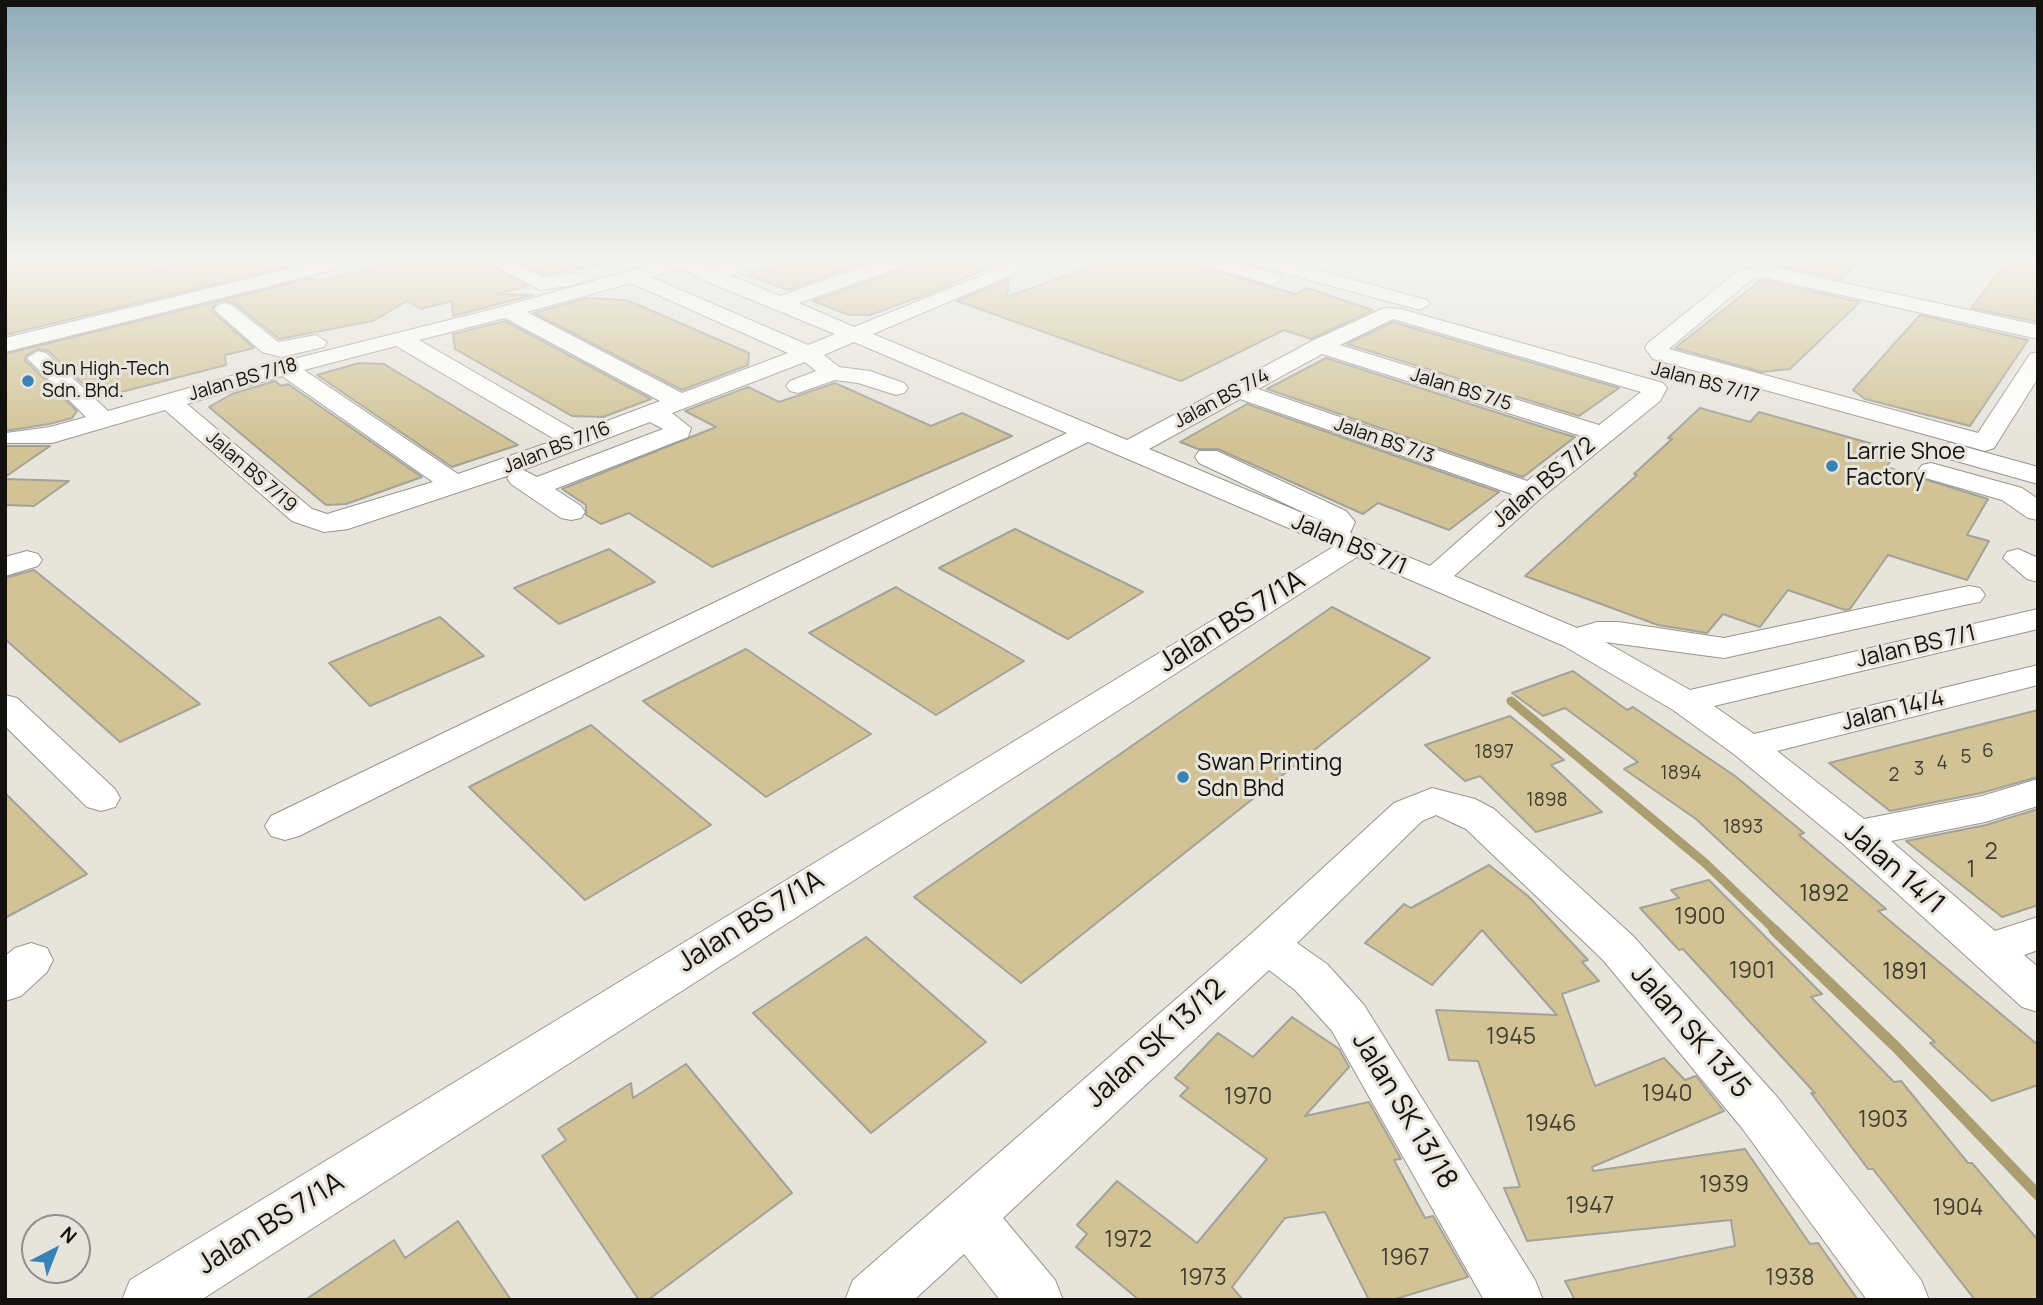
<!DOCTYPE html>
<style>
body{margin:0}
#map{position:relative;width:2043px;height:1305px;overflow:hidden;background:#e7e4db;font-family:Manrope,sans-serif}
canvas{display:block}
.frame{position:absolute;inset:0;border:7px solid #12110e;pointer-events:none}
.north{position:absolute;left:21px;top:1214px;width:70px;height:70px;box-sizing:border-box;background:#e7e4db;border:2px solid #929089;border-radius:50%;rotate:42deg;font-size:19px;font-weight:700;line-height:28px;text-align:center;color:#12110e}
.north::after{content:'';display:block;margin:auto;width:24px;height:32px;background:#3a82b6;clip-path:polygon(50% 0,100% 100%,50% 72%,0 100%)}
</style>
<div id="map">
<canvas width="2043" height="1305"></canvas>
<div class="frame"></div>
<div class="north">N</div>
</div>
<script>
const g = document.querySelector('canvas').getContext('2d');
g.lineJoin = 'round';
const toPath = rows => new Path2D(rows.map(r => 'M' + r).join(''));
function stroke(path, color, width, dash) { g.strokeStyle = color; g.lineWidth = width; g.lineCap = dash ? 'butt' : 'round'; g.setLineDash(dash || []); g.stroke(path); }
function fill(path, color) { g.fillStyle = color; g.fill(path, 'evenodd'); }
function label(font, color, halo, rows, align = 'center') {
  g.font = font + ' Manrope,sans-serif'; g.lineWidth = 6; g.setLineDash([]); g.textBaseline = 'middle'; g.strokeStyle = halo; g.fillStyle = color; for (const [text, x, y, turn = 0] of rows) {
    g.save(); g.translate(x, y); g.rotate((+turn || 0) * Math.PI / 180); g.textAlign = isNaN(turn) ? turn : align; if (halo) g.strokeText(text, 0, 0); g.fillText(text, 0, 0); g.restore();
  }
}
stroke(toPath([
 [1511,701,1705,863,1776,931]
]), '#ab9e71', 9);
stroke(toPath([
 [1774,930,1896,1047,2038,1195]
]), '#ab9e71', 11);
const building = toPath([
 [44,258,140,258,156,269,181,267,202,258,279,258,290,266,5,335,5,265,44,258],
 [412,258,478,258,527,286,497,294,533,295,453,316,452,301,421,309,407,301,373,321,279,339,234,303,224,300,216,303,212,311,254,348,225,355,226,365,98,398,48,351,37,349,26,356,25,360,77,411,72,418,49,424,5,431,5,354,311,278,316,282,412,258],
 [512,258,602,258,602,265,543,275,512,258],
 [799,258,879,258,788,290,747,275,799,258],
 [919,258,1011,258,933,292,870,315,849,315,813,301,916,264,919,258],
 [1114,258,1170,258,1296,294,1307,288,1373,310,1311,339,1284,330,1181,381,957,301,1009,279,1007,297,1114,258],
 [1786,258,1863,258,1840,279,1777,266,1786,258],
 [2010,258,2038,258,2038,322,1971,308,2010,258],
 [1761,280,1860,302,1790,369,1762,372,1675,348,1761,280],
 [587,298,627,300,749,353,748,365,682,390,534,313,587,298],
 [1920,315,2028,340,1970,426,1865,399,1853,390,1920,315],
 [505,321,651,399,603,417,572,416,455,349,453,334,505,321],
 [1393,322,1619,388,1579,416,1347,344,1393,322],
 [1326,358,1558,432,1575,437,1523,477,1267,389,1326,358],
 [359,363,384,364,518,445,452,467,317,375,359,363],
 [275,381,281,386,288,384,422,477,346,504,326,505,209,407,232,394,275,381],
 [835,383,931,426,962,413,1012,436,712,567,629,513,601,524,586,515,586,505,562,489,716,427,685,411,748,387,779,402,835,383],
 [1247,404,1499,492,1449,530,1378,503,1363,514,1218,449,1198,449,1180,442,1247,404],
 [1700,408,1750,422,1759,412,1898,451,1886,467,1988,499,1967,535,1989,541,1967,580,1888,555,1850,609,1845,610,1788,590,1760,627,1723,614,1707,633,1658,625,1525,576,1637,475,1634,474,1672,439,1668,438,1700,408],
 [5,445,6,446,50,446,5,477,5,445],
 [5,479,69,481,34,506,5,505,5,479],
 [1015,529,1143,592,1068,639,939,568,1015,529],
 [609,549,655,582,559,624,514,588,609,549],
 [34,570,200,704,120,742,5,639,5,578,34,570],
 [896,587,904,592,1024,661,936,715,809,633,896,587],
 [1332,607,1430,658,1021,983,914,897,1332,607],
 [440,617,484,656,370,706,329,663,440,617],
 [746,649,871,734,766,797,643,701,746,649],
 [1573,671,1627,710,1633,707,1735,776,1804,833,1799,835,1886,909,1878,911,2038,1045,2038,1085,1992,1101,1930,1043,1935,1042,1696,819,1624,769,1638,762,1565,708,1543,716,1512,693,1573,671],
 [2038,710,2038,777,1981,793,1890,811,1829,763,2038,710],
 [1510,716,1564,760,1551,765,1602,812,1536,832,1480,776,1465,781,1425,745,1510,716],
 [591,725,711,825,585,900,469,787,591,725],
 [5,793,87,874,5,918,5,793],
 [2038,809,2038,905,2002,917,1906,841,1986,825,2038,809],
 [1489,865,1528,896,1588,960,1582,962,1599,981,1562,994,1595,1086,1664,1058,1685,1080,1696,1076,1724,1111,1592,1167,1593,1171,1745,1149,1810,1244,1818,1243,1858,1300,1575,1300,1565,1281,1735,1246,1731,1220,1527,1241,1504,1188,1520,1187,1478,1061,1449,1060,1436,1010,1557,1015,1482,930,1432,985,1365,943,1404,904,1411,908,1489,865],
 [1709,880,1822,994,1811,997,1894,1082,1901,1081,1968,1163,1972,1163,2038,1240,2038,1300,1975,1300,1873,1169,1868,1169,1811,1093,1815,1093,1683,949,1679,950,1640,908,1679,898,1671,890,1709,880],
 [866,937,986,1042,871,1133,753,1013,866,937],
 [1292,1017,1339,1049,1349,1067,1305,1116,1369,1102,1401,1159,1394,1160,1425,1218,1433,1216,1468,1277,1392,1300,1369,1300,1325,1212,1285,1218,1232,1287,1243,1300,1139,1300,1076,1247,1087,1234,1077,1225,1117,1181,1197,1243,1267,1159,1180,1096,1188,1088,1175,1078,1218,1033,1253,1057,1292,1017],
 [686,1064,792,1193,648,1300,639,1300,542,1156,566,1140,558,1129,631,1083,633,1098,686,1064],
 [458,1221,511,1300,305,1300,394,1240,405,1258,458,1221]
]);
fill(building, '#d1c395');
stroke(building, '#a4a299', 2);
const minor = toPath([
 [152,258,190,258,181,264,161,264,152,258],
 [333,258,367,258,365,262,5,352,5,338,333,258],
 [481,258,506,258,543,278,575,273,585,279,575,285,540,290,481,258],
 [664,258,705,258,701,263,712,267,742,258,772,258,770,262,730,275,780,296,888,258,917,258,915,262,799,303,854,327,1025,258,1052,258,873,334,1127,440,1312,341,1384,308,1401,309,1663,383,1667,388,1660,401,1541,498,1454,576,1577,628,1597,622,1618,622,1724,638,1969,586,1980,588,1985,595,1980,602,1969,604,1724,658,1605,642,1690,690,2038,609,2038,629,1714,706,1754,734,2038,665,2038,685,1777,751,1864,819,1982,796,2038,779,2038,806,1985,822,1891,841,1995,931,2038,917,2038,950,2024,955,2038,967,2038,1012,2022,1007,1843,844,1735,755,1673,710,1564,646,1357,557,201,1300,122,1300,130,1280,1333,547,1088,442,299,836,285,840,271,836,265,826,271,816,1067,433,854,342,824,355,839,367,870,371,904,383,908,388,904,393,896,395,858,383,835,380,798,393,790,391,786,386,790,381,816,371,805,362,672,413,691,428,688,437,555,489,581,506,585,512,581,518,571,520,561,518,511,484,507,478,510,475,348,529,324,532,292,521,165,410,52,443,6,443,6,433,50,427,86,417,27,358,38,351,46,353,108,411,277,363,501,307,665,261,664,258],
 [681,268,701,279,835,334,808,345,651,277,681,268],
 [631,283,788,353,682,393,527,312,631,283],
 [505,318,660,401,578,432,419,340,505,318],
 [1393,319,1641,392,1599,425,1340,345,1393,319],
 [396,346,556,440,458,474,304,370,396,346],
 [1322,354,1584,437,1527,481,1258,389,1322,354],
 [282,376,433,482,327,514,312,509,187,404,282,376],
 [1240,399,1512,494,1430,566,1350,533,1355,522,1346,511,1217,451,1199,451,1195,457,1199,463,1326,523,1149,449,1240,399],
 [650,422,663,429,537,477,523,470,650,422],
 [1188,258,1220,258,1279,275,1282,279,1272,285,1190,262,1188,258],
 [1241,258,1273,258,1427,300,1430,304,1420,310,1243,262,1241,258],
 [1761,265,2038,325,2038,339,1761,277,1752,279,1669,349,1978,433,2030,354,2038,352,2038,378,1994,448,1985,451,1653,359,1645,348,1648,343,1738,271,1761,265],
 [225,303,232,305,278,342,316,335,327,342,324,347,281,357,262,352,218,313,214,309,218,305,225,303],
 [1951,443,2038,467,2038,484,1942,457,1938,451,1942,445,1951,443],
 [1931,463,2022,488,2038,499,2038,520,2028,518,2002,500,1922,477,1918,471,1922,465,1931,463],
 [2018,549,2038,558,2038,582,2027,579,2003,558,2007,552,2018,549],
 [27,551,38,554,42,560,38,566,5,576,5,557,27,551],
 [5,695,17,698,115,789,120,798,115,807,101,811,87,807,5,726,5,695],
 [1432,788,1475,799,1494,809,1633,936,1778,1098,1921,1280,1929,1300,1867,1300,1742,1128,1603,960,1466,829,1436,815,1422,821,1297,943,1327,964,1364,1005,1535,1280,1543,1300,1484,1300,1332,1031,1295,990,1269,970,1003,1218,1055,1280,1063,1300,1000,1300,964,1254,914,1300,845,1300,853,1280,1252,933,1394,803,1432,788],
 [31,943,47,948,53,960,47,972,21,996,5,1001,5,956,15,948,31,943]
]);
stroke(minor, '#98968e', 2);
fill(minor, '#fff');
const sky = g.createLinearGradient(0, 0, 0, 441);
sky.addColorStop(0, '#8fabb8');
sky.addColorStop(0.59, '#f4f3ef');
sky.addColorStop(1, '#f4f3ef00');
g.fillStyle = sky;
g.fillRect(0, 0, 2043, 441);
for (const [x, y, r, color] of [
 [28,381,7,"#3a82b6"],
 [1832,466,7,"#3a82b6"],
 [1183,777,7,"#3a82b6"]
]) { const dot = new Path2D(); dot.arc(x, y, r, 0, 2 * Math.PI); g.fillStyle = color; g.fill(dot); stroke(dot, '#e7e4db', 2.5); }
label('19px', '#12110e', '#e7e4db', [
 ["Sun High-Tech",42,370],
 ["Sdn. Bhd.",42,392]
], 'left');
label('19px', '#12110e', '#e7e4db', [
 ["Jalan BS 7/18",243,380,-16],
 ["Jalan BS 7/17",1705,383,15],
 ["Jalan BS 7/5",1461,390,17],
 ["Jalan BS 7/4",1222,399,-28],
 ["Jalan BS 7/3",1384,441,19],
 ["Jalan BS 7/16",557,448,-21],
 ["Jalan BS 7/19",251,472,41]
]);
label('19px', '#423e30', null, [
 ["6",1988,752],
 ["1897",1494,753],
 ["5",1966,758],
 ["4",1942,764],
 ["3",1919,770],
 ["1894",1681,774],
 ["2",1894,776],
 ["1898",1547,801],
 ["1893",1743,828]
]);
label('23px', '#12110e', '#e7e4db', [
 ["Larrie Shoe",1846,453],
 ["Factory",1846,479],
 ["Swan Printing",1197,764],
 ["Sdn Bhd",1197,790]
], 'left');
label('23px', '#12110e', '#e7e4db', [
 ["Jalan BS 7/2",1544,483,-40],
 ["Jalan BS 7/1",1349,545,23],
 ["Jalan BS 7/1",1916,647,-13],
 ["Jalan 14/4",1893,711,-14]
]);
label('23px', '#423e30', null, [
 ["2",1991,853],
 ["1",1971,871],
 ["1892",1824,895],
 ["1900",1700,918],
 ["1901",1752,972],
 ["1891",1905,973],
 ["1945",1511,1038],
 ["1940",1667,1095],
 ["1970",1248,1098],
 ["1903",1883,1121],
 ["1946",1551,1125],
 ["1939",1724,1186],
 ["1947",1590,1207],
 ["1904",1958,1209],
 ["1972",1128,1241],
 ["1967",1405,1259],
 ["1973",1203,1279],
 ["1938",1790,1279]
]);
label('28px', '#12110e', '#e7e4db', [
 ["Jalan BS 7/1A",1232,622,-32],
 ["Jalan 14/1",1894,869,41],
 ["Jalan BS 7/1A",751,922,-32],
 ["Jalan SK 13/5",1690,1032,49],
 ["Jalan SK 13/12",1156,1044,-42],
 ["Jalan SK 13/18",1404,1111,59],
 ["Jalan BS 7/1A",271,1224,-32]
]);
</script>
